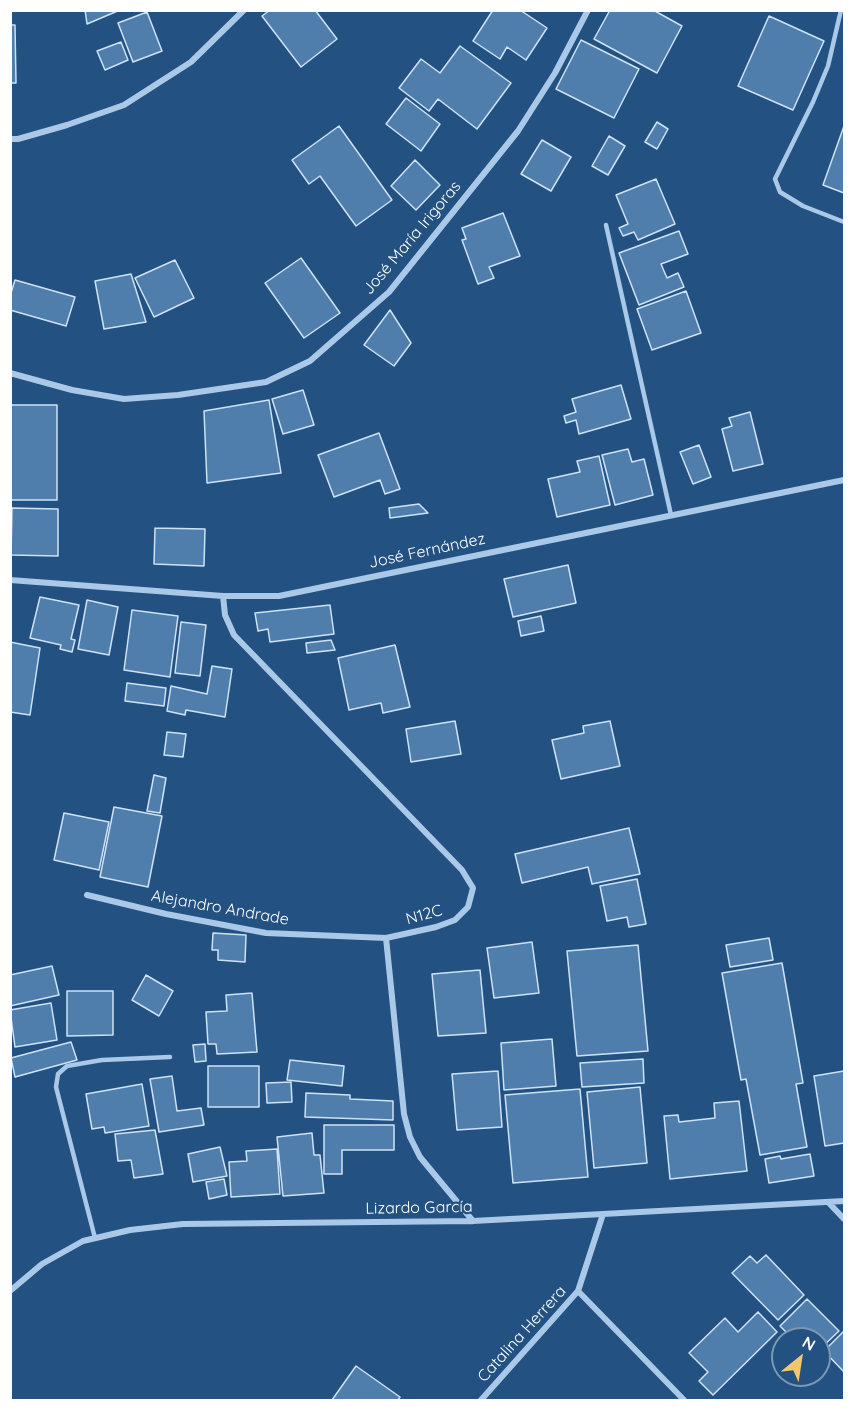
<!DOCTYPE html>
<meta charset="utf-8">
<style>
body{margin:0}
#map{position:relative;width:855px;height:1411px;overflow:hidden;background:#235282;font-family:Quicksand,sans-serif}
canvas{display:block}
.frame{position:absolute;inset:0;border:12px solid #fff;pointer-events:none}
.north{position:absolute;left:771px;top:1327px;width:60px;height:60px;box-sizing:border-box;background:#235282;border:2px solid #7b97b4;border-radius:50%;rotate:30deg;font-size:16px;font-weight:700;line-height:24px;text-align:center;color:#fff}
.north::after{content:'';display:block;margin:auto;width:21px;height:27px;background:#f3c56d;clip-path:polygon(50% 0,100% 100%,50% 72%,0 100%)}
</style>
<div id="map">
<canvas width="855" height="1411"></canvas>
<div class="frame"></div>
<div class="north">N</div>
</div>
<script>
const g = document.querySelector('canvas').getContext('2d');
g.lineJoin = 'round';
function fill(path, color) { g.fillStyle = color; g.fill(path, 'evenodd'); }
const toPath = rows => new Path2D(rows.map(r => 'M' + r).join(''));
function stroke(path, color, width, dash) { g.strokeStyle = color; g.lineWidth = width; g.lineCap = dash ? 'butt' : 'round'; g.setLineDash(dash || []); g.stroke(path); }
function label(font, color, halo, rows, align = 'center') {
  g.font = font + ' Quicksand,sans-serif'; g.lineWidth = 4.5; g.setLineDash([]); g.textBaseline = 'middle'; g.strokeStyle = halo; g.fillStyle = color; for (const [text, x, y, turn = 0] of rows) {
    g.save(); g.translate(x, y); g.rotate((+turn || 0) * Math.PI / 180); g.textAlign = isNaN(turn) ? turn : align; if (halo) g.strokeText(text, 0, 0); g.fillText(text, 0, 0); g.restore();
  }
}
const building = toPath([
 [85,10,120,10,87,24,85,10],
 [270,10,315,10,337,39,301,67,262,16,270,10],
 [493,10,520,10,547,28,526,60,507,47,500,59,473,41,493,10],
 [610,10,653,10,682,26,657,73,594,39,610,10],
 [147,12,162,51,133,62,118,23,147,12],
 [769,16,824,41,793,110,738,86,769,16],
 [10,25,15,25,16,83,10,83,10,25],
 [581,40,639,69,614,118,556,89,581,40],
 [121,42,128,60,105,70,97,51,121,42],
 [460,46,511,83,477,129,438,99,429,111,399,88,421,59,440,73,460,46],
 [406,98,440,124,421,151,386,124,406,98],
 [657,122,668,129,657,149,645,142,657,122],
 [339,126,392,200,356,226,320,176,309,184,292,160,339,126],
 [844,126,844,193,823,185,844,126],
 [609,136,625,146,608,175,592,166,609,136],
 [542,140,571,157,551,191,521,174,542,140],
 [415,160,440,185,416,210,391,186,415,160],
 [656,179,675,224,638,240,634,232,623,236,619,228,628,224,616,195,656,179],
 [503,213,520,256,489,267,494,278,478,284,462,240,466,239,462,228,503,213],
 [679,231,688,254,661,264,667,278,678,273,684,287,639,305,619,253,679,231],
 [301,258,340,313,304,338,265,283,301,258],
 [175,260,194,298,154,317,135,278,175,260],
 [131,274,146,322,104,329,95,281,131,274],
 [15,280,75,297,66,326,10,310,10,296,15,280],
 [686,291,701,333,652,350,637,309,686,291],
 [390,310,411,343,394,366,364,345,390,310],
 [621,385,631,419,579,434,576,420,566,423,564,416,576,412,572,399,621,385],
 [303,390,314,425,283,434,272,399,303,390],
 [269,400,281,473,207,483,204,411,269,400],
 [10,405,57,405,57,500,10,500,10,405],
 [750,412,763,464,733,471,722,429,732,426,729,418,750,412],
 [379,433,400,489,385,494,380,480,334,497,318,455,379,433],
 [699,445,711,477,693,484,680,452,699,445],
 [628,449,632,462,644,459,653,495,615,505,602,455,628,449],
 [599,456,610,505,557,517,548,479,580,472,577,461,599,456],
 [419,504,428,513,390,518,389,508,419,504],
 [12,508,58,509,58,556,11,555,12,508],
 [155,528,205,529,204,566,154,564,155,528],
 [568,565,576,603,513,617,504,579,568,565],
 [40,597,79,605,71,639,75,640,72,652,60,649,61,645,30,638,40,597],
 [87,600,118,607,109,655,78,649,87,600],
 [330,605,334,634,270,642,268,629,258,631,255,613,330,605],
 [132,610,178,616,170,677,124,670,132,610],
 [541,616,544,631,521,636,518,621,541,616],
 [181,622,206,625,200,676,175,673,181,622],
 [331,640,335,650,307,653,306,643,331,640],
 [10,642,40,648,30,715,10,712,10,642],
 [395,645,410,707,383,713,381,703,349,710,338,658,395,645],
 [212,666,232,669,225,717,186,710,185,715,167,711,171,686,207,694,212,666],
 [127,683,166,688,164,706,125,701,127,683],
 [455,721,461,754,411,762,406,729,455,721],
 [610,721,620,766,561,779,552,740,584,733,583,726,610,721],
 [167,732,186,734,183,757,164,755,167,732],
 [154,775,166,778,160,813,147,811,154,775],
 [114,807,162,816,148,887,100,877,114,807],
 [64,813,109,822,99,870,54,860,64,813],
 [629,828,640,874,592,884,588,867,522,883,515,854,629,828],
 [637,879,646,924,629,927,627,917,607,921,600,886,637,879],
 [213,933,246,935,245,962,218,960,218,950,212,950,213,933],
 [769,938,773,960,730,967,726,945,769,938],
 [532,942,539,993,494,998,487,948,532,942],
 [638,945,648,1051,577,1056,567,951,638,945],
 [782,963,803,1083,796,1084,807,1147,760,1155,746,1079,741,1080,722,973,782,963],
 [52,966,59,995,10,1006,10,975,52,966],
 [480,970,486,1033,438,1036,432,974,480,970],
 [146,975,173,991,159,1016,132,1000,146,975],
 [67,991,113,991,113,1035,67,1036,67,991],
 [252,993,257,1052,217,1054,216,1044,208,1044,206,1012,227,1011,226,995,252,993],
 [51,1003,57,1040,15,1047,10,1010,51,1003],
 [552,1039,556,1086,504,1090,501,1043,552,1039],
 [71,1042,77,1060,15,1077,11,1058,71,1042],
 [205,1044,206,1061,195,1062,193,1045,205,1044],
 [643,1059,644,1083,582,1087,580,1063,643,1059],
 [290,1060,344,1066,342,1086,287,1080,290,1060],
 [208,1066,259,1066,259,1107,208,1107,208,1066],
 [498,1071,502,1127,457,1130,452,1074,498,1071],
 [844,1071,844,1143,825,1146,814,1076,844,1071],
 [172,1076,177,1111,201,1108,204,1125,159,1132,150,1079,172,1076],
 [291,1082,292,1102,267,1103,266,1083,291,1082],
 [142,1084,149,1126,105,1133,104,1127,92,1129,86,1094,142,1084],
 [640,1087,647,1163,594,1168,587,1092,640,1087],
 [580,1089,588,1177,513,1183,505,1095,580,1089],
 [306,1093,350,1095,350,1099,393,1101,393,1120,305,1117,306,1093],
 [739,1101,747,1171,670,1179,664,1116,678,1115,679,1122,715,1118,714,1103,739,1101],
 [324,1125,394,1125,394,1150,342,1150,342,1174,324,1174,324,1125],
 [155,1130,163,1174,134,1178,131,1160,118,1161,115,1134,155,1130],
 [312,1133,314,1155,320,1155,324,1193,283,1196,277,1137,312,1133],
 [220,1147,227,1176,193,1182,188,1154,220,1147],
 [277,1149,280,1194,231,1197,229,1162,247,1161,246,1151,277,1149],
 [810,1154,814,1176,769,1183,765,1159,780,1156,781,1159,810,1154],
 [224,1179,227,1195,209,1199,206,1182,224,1179],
 [766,1255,804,1295,778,1320,732,1273,750,1256,757,1263,766,1255],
 [807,1299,839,1331,819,1350,819,1339,793,1339,780,1326,807,1299],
 [758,1312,777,1332,713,1395,699,1381,708,1372,689,1353,725,1318,738,1332,758,1312],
 [844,1331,844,1372,824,1351,844,1331],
 [356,1366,400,1397,398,1400,332,1400,356,1366]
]);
fill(building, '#507eac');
stroke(building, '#cee2f6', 1.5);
stroke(toPath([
 [841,10,828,66,813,102,775,179,780,192,803,206,844,222],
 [606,225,671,515],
 [95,1238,56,1087,58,1074,67,1066,102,1060,170,1057]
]), '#aac9e8', 4.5);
stroke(toPath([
 [10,139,18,139,67,125,124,105,191,62,244,10],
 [10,373,72,390,124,399,178,395,266,382,310,361,389,292,518,131,555,73,588,10],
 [10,580,223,596,279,596,844,480],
 [87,895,166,914,266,933,386,938,436,927,455,920,468,907,473,888,462,870,234,635,225,615,223,596],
 [386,938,404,1114,410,1137,420,1157,473,1221],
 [829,1203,844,1219],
 [10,1291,42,1264,83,1241,130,1230,183,1224,473,1221,844,1201],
 [578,1291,684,1400],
 [481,1400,578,1291,603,1214]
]), '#aac9e8', 6);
label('16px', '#fff', '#235282', [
 ["José María Irigoras",412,238,-50],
 ["José Fernández",427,551,-12],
 ["Alejandro Andrade",220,908,10],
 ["N12C",424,915,-15],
 ["Lizardo García",419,1208,-1],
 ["Catalina Herrera",522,1334,-48]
]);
</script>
